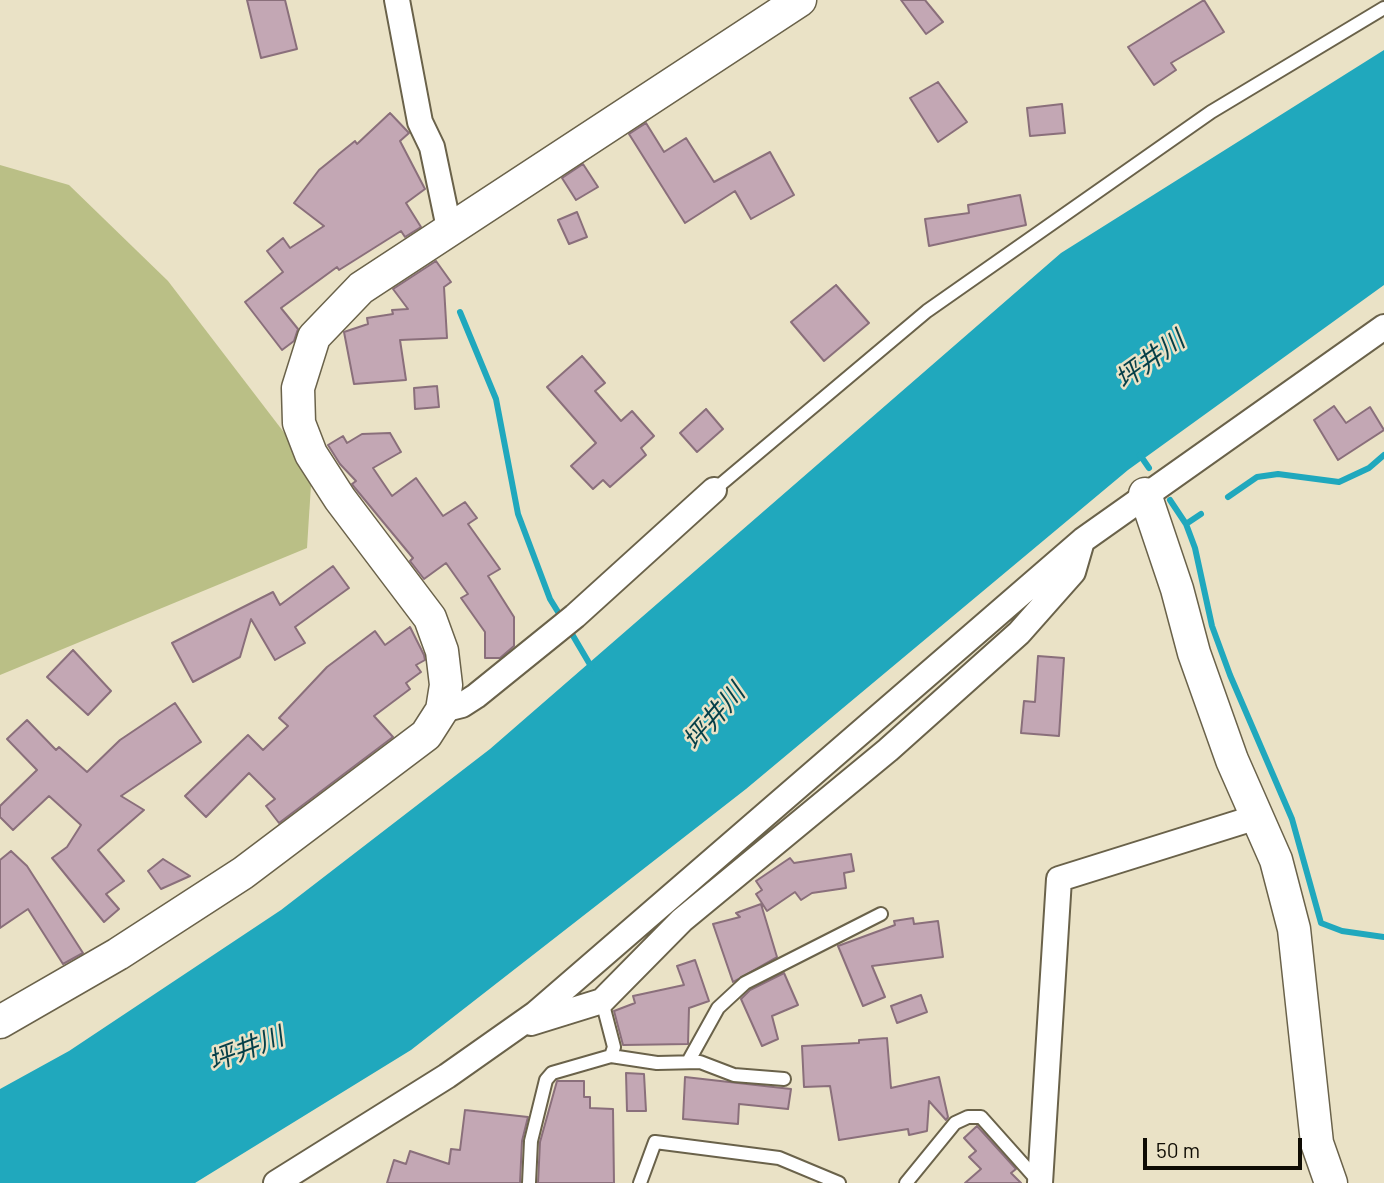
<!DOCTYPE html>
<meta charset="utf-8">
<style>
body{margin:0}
#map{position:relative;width:1384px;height:1183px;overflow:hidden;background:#eae2c6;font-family:Barlow,sans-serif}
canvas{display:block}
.scale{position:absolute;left:1143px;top:1138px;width:159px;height:32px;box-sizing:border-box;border:4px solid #0f0c04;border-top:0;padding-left:9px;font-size:21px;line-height:24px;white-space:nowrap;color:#0f0c04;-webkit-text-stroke:5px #eae2c6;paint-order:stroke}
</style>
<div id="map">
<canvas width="1384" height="1183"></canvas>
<div class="scale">50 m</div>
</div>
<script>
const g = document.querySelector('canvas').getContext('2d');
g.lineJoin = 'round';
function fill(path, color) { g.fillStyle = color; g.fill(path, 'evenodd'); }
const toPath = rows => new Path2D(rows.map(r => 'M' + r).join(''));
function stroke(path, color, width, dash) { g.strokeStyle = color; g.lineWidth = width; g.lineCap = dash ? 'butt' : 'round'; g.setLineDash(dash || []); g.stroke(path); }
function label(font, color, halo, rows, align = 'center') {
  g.font = font + ' Barlow,"Noto Sans JP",sans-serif'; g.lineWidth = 5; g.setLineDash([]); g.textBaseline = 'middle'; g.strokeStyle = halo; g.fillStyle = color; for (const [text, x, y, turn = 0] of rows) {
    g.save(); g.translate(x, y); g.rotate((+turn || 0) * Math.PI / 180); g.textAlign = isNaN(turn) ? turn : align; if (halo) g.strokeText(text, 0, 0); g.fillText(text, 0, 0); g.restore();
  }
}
fill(toPath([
 [0,165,69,185,168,281,312,469,307,548,0,675]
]), '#babf86');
fill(toPath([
 [1384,50,1384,285,1128,470,746,789,411,1050,195,1183,0,1183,0,1089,69,1051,281,910,490,749,1061,253]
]), '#20a8bd');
stroke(toPath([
 [460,312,496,399,518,514,550,599,563,620],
 [1140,455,1149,468],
 [1228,497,1257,477,1278,474,1339,482,1369,468,1384,455],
 [1170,500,1186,524,1195,548,1212,626,1230,675,1292,819,1321,923,1342,931,1384,937],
 [1186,524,1201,514],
 [569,629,592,668]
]), '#20a8bd', 6);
const building = toPath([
 [247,0,285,0,297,49,261,58,247,0],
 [901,0,925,0,943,22,926,34,901,0],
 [1204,0,1224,32,1171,63,1176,70,1154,85,1128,47,1204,0],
 [938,82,967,122,938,142,910,98,938,82],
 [1062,104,1065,133,1030,136,1027,108,1062,104],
 [390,113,409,133,400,141,425,189,406,203,421,227,405,237,401,231,339,270,337,267,281,308,298,329,294,341,282,350,245,302,283,272,267,251,283,238,290,248,324,226,294,203,319,170,355,141,357,144,390,113],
 [646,123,664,152,686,138,714,182,770,152,794,195,751,219,735,191,685,223,629,134,646,123],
 [583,164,598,187,576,200,562,178,583,164],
 [1020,195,1026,225,929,246,925,219,969,213,968,205,1020,195],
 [577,212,587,237,569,244,558,220,577,212],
 [436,261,451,282,444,287,447,338,400,340,406,380,354,384,344,332,368,324,367,318,393,314,392,310,408,309,393,289,436,261],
 [836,285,869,323,824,361,791,322,836,285],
 [582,356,605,383,595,391,621,421,632,411,654,436,641,448,646,455,610,487,603,480,593,489,571,466,596,443,547,387,582,356],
 [437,386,439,407,415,409,414,388,437,386],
 [1334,406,1346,423,1370,407,1384,430,1338,460,1314,420,1334,406],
 [706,409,723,429,697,452,680,433,706,409],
 [390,433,401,452,373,468,392,496,416,478,443,516,465,502,477,518,468,524,500,569,488,576,514,617,514,646,500,658,485,658,485,632,461,598,468,594,446,563,424,579,410,561,413,558,355,488,352,484,356,481,340,464,328,445,343,436,347,443,362,434,390,433],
 [333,566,349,588,295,627,305,643,275,660,251,619,240,657,193,682,172,643,273,592,280,605,333,566],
 [410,627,424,655,425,660,416,665,421,672,406,683,410,689,374,716,393,737,279,823,266,806,275,799,249,773,206,817,185,796,248,735,263,750,288,726,279,718,327,667,375,631,385,645,410,627],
 [73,650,111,691,88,715,47,677,73,650],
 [1038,656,1064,658,1059,736,1021,733,1024,701,1035,702,1038,656],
 [175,703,201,742,121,796,144,810,98,850,124,881,106,894,119,909,104,922,52,858,67,847,81,825,49,796,13,830,0,817,0,806,37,770,7,739,27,720,56,750,59,747,87,772,120,740,175,703],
 [11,851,27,866,83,953,63,964,28,909,0,928,0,860,11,851],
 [851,854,854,871,844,873,846,888,812,893,801,900,795,892,767,911,756,894,762,890,756,881,790,858,794,863,851,854],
 [163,859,190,876,161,889,148,871,163,859],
 [761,904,777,957,733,982,713,924,740,917,736,913,761,904],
 [913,918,914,924,938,921,943,957,872,966,885,997,863,1006,838,946,895,925,894,921,913,918],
 [695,960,709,1001,689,1008,688,1044,623,1045,614,1011,635,1003,633,996,684,985,677,966,695,960],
 [784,973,798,1005,772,1016,778,1039,762,1046,741,999,750,990,784,973],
 [921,995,927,1012,897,1023,891,1006,921,995],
 [887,1038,891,1088,939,1077,948,1117,946,1120,929,1101,927,1131,909,1135,908,1129,839,1140,830,1086,804,1087,802,1046,859,1043,859,1040,887,1038],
 [626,1073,644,1074,646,1111,627,1111,626,1073],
 [685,1077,791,1089,788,1109,739,1104,738,1124,683,1119,685,1077],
 [557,1081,584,1081,584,1097,590,1097,590,1108,613,1109,614,1183,538,1183,540,1142,557,1081],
 [465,1110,528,1117,522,1141,520,1183,387,1183,394,1160,406,1164,410,1151,449,1164,451,1149,460,1150,465,1110],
 [977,1126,1016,1169,1011,1173,1021,1183,965,1183,981,1169,969,1157,976,1151,964,1138,977,1126]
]);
fill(building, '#c3a7b4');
stroke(building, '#8a6f7b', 2);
const service = toPath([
 [714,490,927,311,1211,112,1384,8],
 [611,1056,657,1063,700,1062,734,1075,784,1079],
 [688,1062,718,1008,745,983,881,914],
 [529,1183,531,1141,546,1080,552,1073,611,1056,614,1047,602,1001],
 [640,1183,655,1142,779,1158,839,1183],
 [906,1183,955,1123,968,1117,981,1117,1039,1182]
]);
const minor = toPath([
 [397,0,420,122,432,147,449,228],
 [442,710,462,705,476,696,575,616,714,490],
 [531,1023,602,1001,682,920,888,750,1019,633,1073,572,1082,541],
 [276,1183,447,1076,535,1014,1083,540,1384,327],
 [1040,1183,1059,879,1257,817]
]);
const tertiary = toPath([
 [1145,494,1177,589,1194,653,1232,760,1276,860,1294,929,1317,1143,1331,1183],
 [0,1022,118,954,243,873,426,735,442,710,446,685,442,651,430,618,340,499,311,454,299,423,298,388,314,337,361,288,800,0]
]);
stroke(service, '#6a624a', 16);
stroke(minor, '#6a624a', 28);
stroke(tertiary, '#6a624a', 35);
stroke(service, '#fff', 12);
stroke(minor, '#fff', 24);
stroke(tertiary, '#fff', 32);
label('italic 26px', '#053f48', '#eae2c6', [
 ["坪井川",1150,360,-36],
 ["坪井川",714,717,-49],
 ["坪井川",246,1049,-21]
]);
</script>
